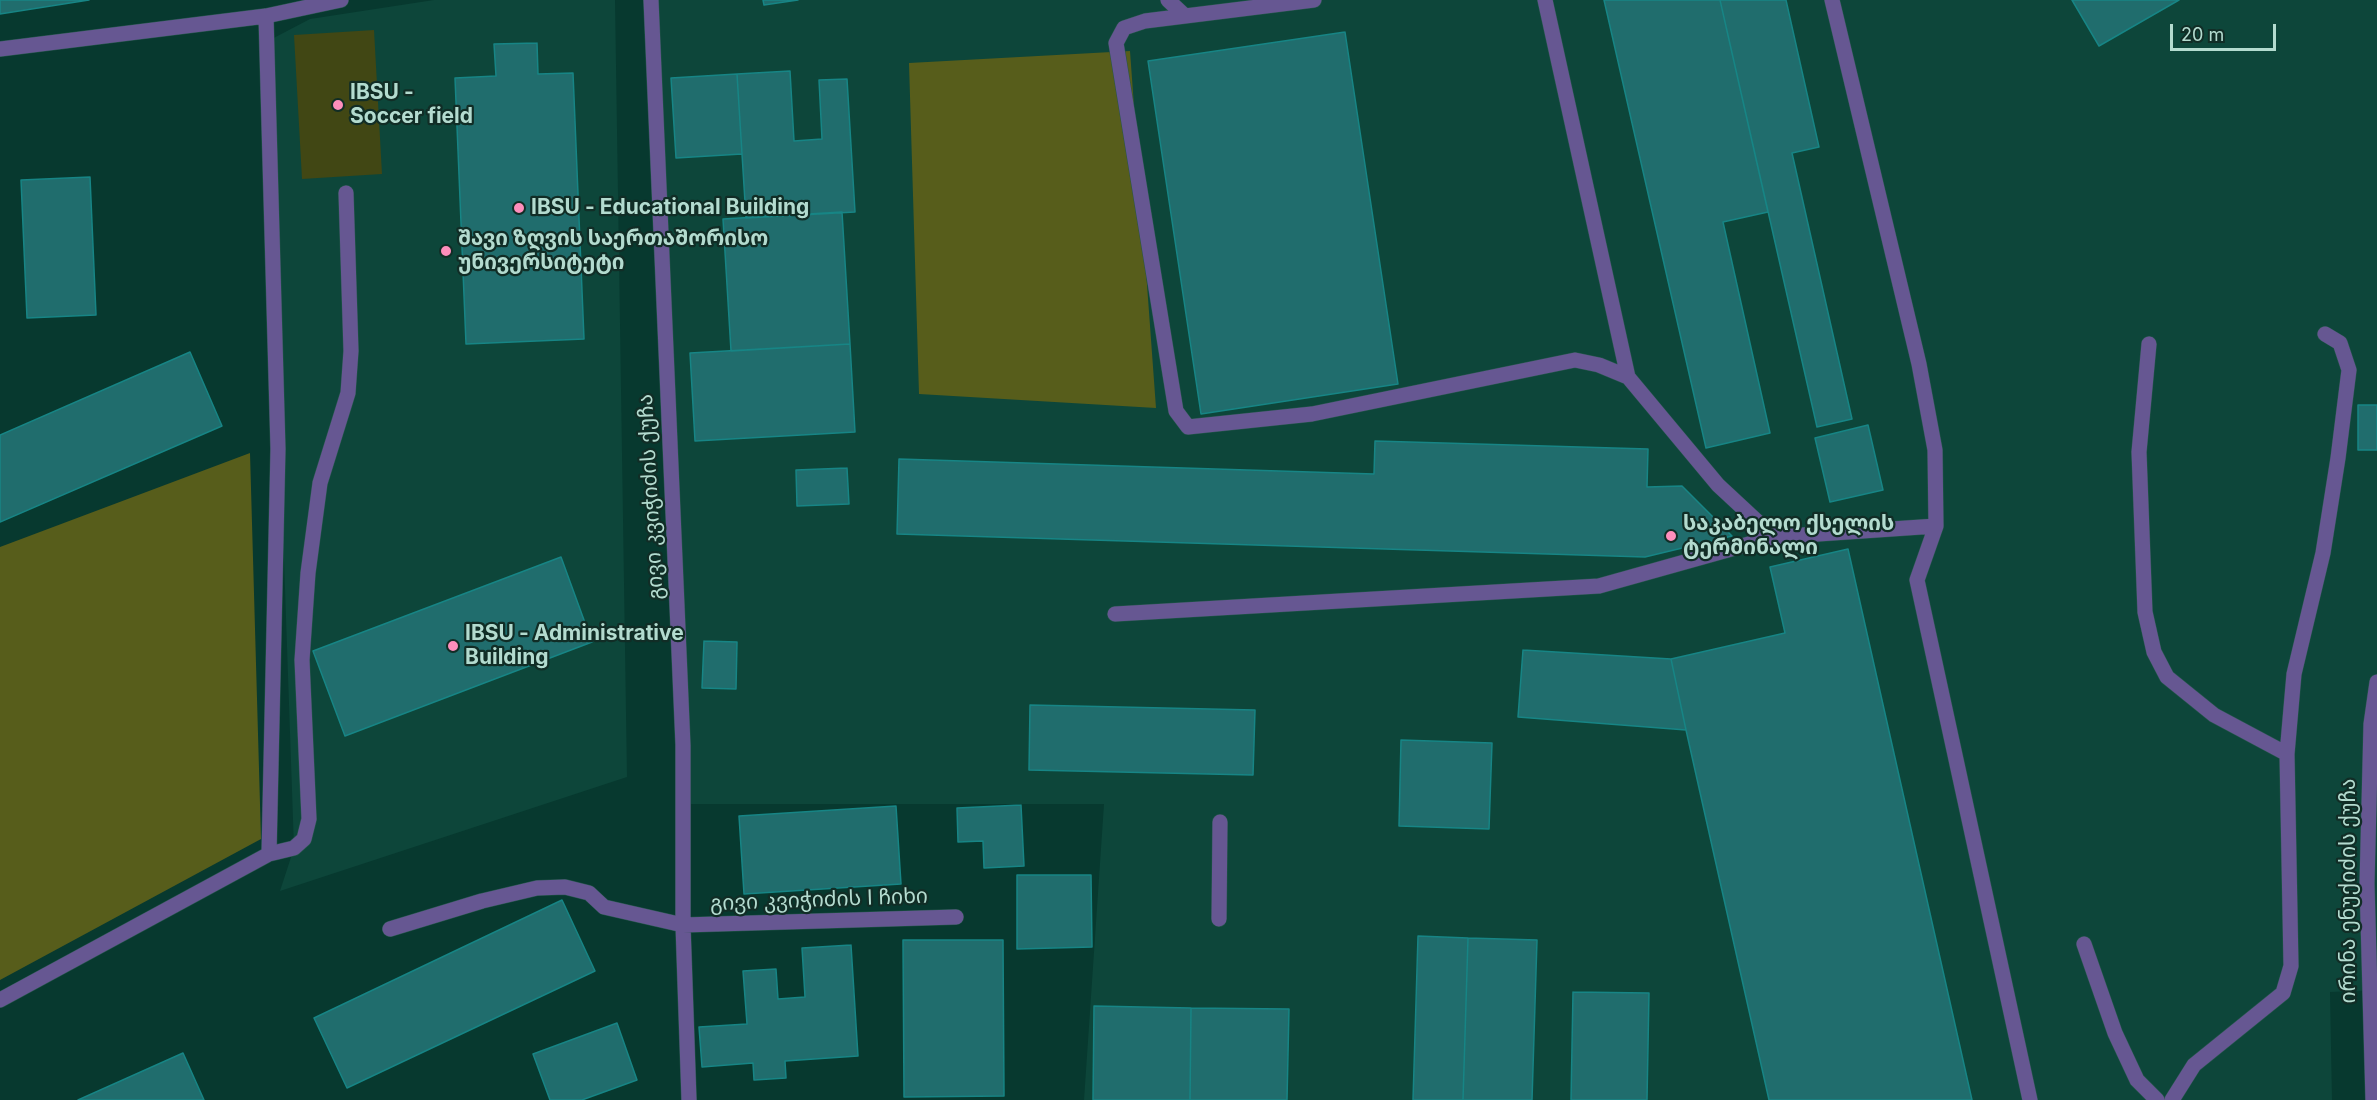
<!DOCTYPE html>
<meta charset="utf-8">
<style>
body{margin:0}
#map{position:relative;width:2377px;height:1100px;overflow:hidden;background:#07392f;font-family:Inter,sans-serif}
canvas{display:block}
.scale{position:absolute;left:2170px;top:24px;width:106px;height:27px;box-sizing:border-box;border:3px solid #b3dbcf;border-top:0;padding-left:8px;font-size:18px;line-height:21px;white-space:nowrap;color:#b3dbcf;-webkit-text-stroke:4px #112d26;paint-order:stroke}
</style>
<div id="map">
<canvas width="2377" height="1100"></canvas>
<div class="scale">20 m</div>
</div>
<script>
const g = document.querySelector('canvas').getContext('2d');
g.lineJoin = 'round';
function fill(path, color) { g.fillStyle = color; g.fill(path, 'evenodd'); }
const toPath = rows => new Path2D(rows.map(r => 'M' + r).join(''));
function stroke(path, color, width, dash) { g.strokeStyle = color; g.lineWidth = width; g.lineCap = dash ? 'butt' : 'round'; g.setLineDash(dash || []); g.stroke(path); }
function label(font, color, halo, rows, align = 'center') {
  g.font = font + ' Inter,"Noto Sans Georgian",sans-serif'; g.lineWidth = 4.5; g.setLineDash([]); g.textBaseline = 'middle'; g.strokeStyle = halo; g.fillStyle = color; for (const [text, x, y, turn = 0] of rows) {
    g.save(); g.translate(x, y); g.rotate((+turn || 0) * Math.PI / 180); g.textAlign = isNaN(turn) ? turn : align; if (halo) g.strokeText(text, 0, 0); g.fillText(text, 0, 0); g.restore();
  }
}
fill(toPath([
 [434,0,615,0,627,777,280,891,294,848,266,42,310,19],
 [656,0,2377,0,2377,990,2330,992,2332,1100,1084,1100,1104,804,684,804]
]), '#0d463a');
fill(toPath([
 [374,30,382,174,302,179,294,35]
]), '#414714');
fill(toPath([
 [1130,51,1156,408,919,394,909,63],
 [250,453,261,839,0,980,0,547]
]), '#575d1b');
const building = toPath([
 [0,0,89,0,0,14,0,0],
 [763,0,798,0,764,5,763,0],
 [1604,0,1720,0,1768,212,1723,222,1770,433,1706,448,1604,0],
 [1720,0,1786,0,1819,147,1792,153,1852,419,1817,427,1720,0],
 [2072,0,2179,0,2099,46,2072,0],
 [1345,32,1398,384,1201,414,1148,61,1345,32],
 [537,43,538,74,573,73,584,339,466,344,455,78,496,76,494,44,537,43],
 [790,71,794,141,822,139,819,80,847,79,855,212,746,218,737,74,790,71],
 [737,74,742,154,676,158,671,78,737,74],
 [90,177,96,315,27,318,21,180,90,177],
 [842,212,850,344,731,351,723,219,842,212],
 [850,344,855,432,695,441,690,353,850,344],
 [190,352,222,426,0,522,0,435,190,352],
 [2358,405,2377,405,2377,450,2358,450,2358,405],
 [1868,425,1883,490,1830,502,1815,438,1868,425],
 [1375,441,1648,449,1647,487,1682,486,1732,536,1645,557,897,534,899,459,1374,474,1375,441],
 [847,468,849,504,797,506,796,470,847,468],
 [1848,549,1972,1100,1769,1100,1686,730,1671,659,1785,633,1770,567,1848,549],
 [561,557,592,642,345,736,313,651,561,557],
 [704,641,737,642,736,689,702,688,704,641],
 [1523,650,1671,659,1686,730,1518,717,1523,650],
 [1030,705,1255,710,1253,775,1029,770,1030,705],
 [1401,740,1492,743,1489,829,1399,826,1401,740],
 [1021,805,1024,866,984,868,983,841,958,842,957,808,1021,805],
 [896,806,901,884,744,894,739,816,896,806],
 [1017,875,1091,875,1092,947,1017,949,1017,875],
 [562,900,595,971,347,1088,314,1018,562,900],
 [1418,936,1468,938,1463,1100,1413,1100,1418,936],
 [1468,938,1537,940,1532,1100,1463,1100,1468,938],
 [903,940,1003,940,1004,1096,904,1097,903,940],
 [851,945,858,1056,785,1061,786,1078,754,1080,753,1063,702,1067,699,1027,747,1024,743,971,776,969,778,999,805,997,802,948,851,945],
 [1573,992,1649,993,1647,1100,1571,1100,1573,992],
 [1094,1006,1191,1008,1190,1100,1093,1100,1094,1006],
 [1191,1008,1289,1009,1287,1100,1190,1100,1191,1008],
 [617,1023,637,1080,582,1100,550,1100,533,1054,617,1023],
 [183,1053,204,1100,78,1100,183,1053]
]);
fill(building, '#206d6d');
stroke(building, '#178585', 1.5);
const minor = toPath([
 [651,0,683,745,683,925,689,1100],
 [1168,0,1185,16],
 [1314,0,1145,21,1124,28,1116,43,1176,411,1188,427,1312,414,1575,360,1599,365,1628,377,1718,485,1774,537],
 [1545,0,1628,377],
 [1832,0,1919,364,1935,450,1936,526,1917,580,2030,1100],
 [266,16,278,449,269,854],
 [0,49,266,16,341,0],
 [2149,344,2139,452,2145,612,2154,652,2167,677,2214,715,2287,754],
 [1115,614,1599,586,1774,537,1936,526],
 [1219,919,1220,822],
 [390,929,482,901,537,888,565,887,589,893,604,907,683,925,956,917],
 [2084,944,2115,1033,2137,1080,2157,1100],
 [0,1000,269,854,294,848,304,839,309,819,302,660,308,573,320,483,348,393,351,351,346,193],
 [2172,1100,2194,1065,2283,993,2291,966,2287,754,2294,674,2323,553,2338,458,2349,370,2340,343,2325,334],
 [2373,1100,2367,884,2371,724,2377,682]
]);
stroke(minor, '#26564c', 16);
stroke(minor, '#665792', 15);
for (const [x, y, r, color] of [
 [338,105,6,"#fe8ebc"],
 [519,208,6,"#fe8ebc"],
 [446,251,6,"#fe8ebc"],
 [1671,536,6,"#fe8ebc"],
 [453,646,6,"#fe8ebc"]
]) { const dot = new Path2D(); dot.arc(x, y, r, 0, 2 * Math.PI); g.fillStyle = color; g.fill(dot); stroke(dot, '#112d26', 2); }
label('bold 21px', '#b3dbcf', '#112d26', [
 ["IBSU -",350,93],
 ["Soccer field",350,117],
 ["IBSU - Educational Building",531,208],
 ["შავი ზღვის საერთაშორისო",458,239],
 ["უნივერსიტეტი",458,263],
 ["საკაბელო ქსელის",1683,524],
 ["ტერმინალი",1683,548],
 ["IBSU - Administrative",465,634],
 ["Building",465,658]
], 'left');
label('21px', '#b3dbcf', '#112d26', [
 ["გივი კვიჭიძის ქუჩა",651,497,-93],
 ["ირინა ენუქიძის ქუჩა",2349,891,-90],
 ["გივი კვიჭიძის I ჩიხი",819,900,-2]
]);
</script>
